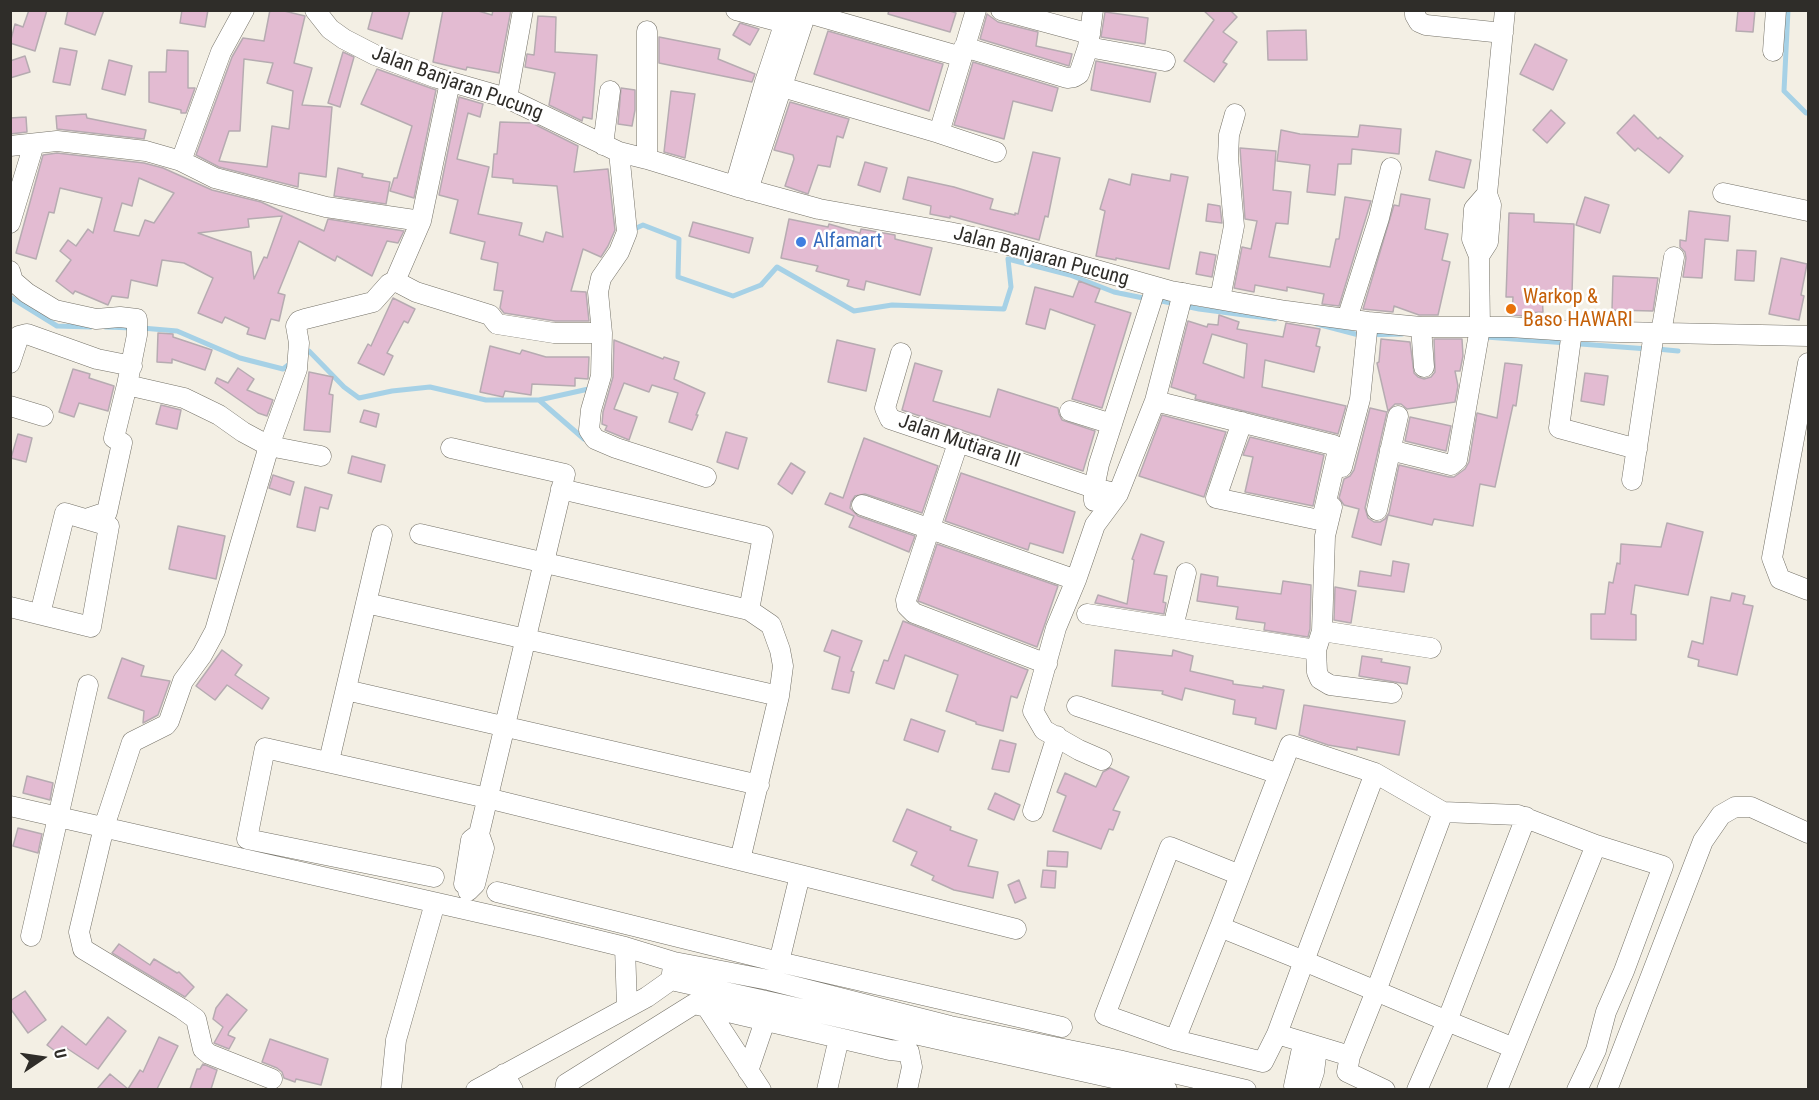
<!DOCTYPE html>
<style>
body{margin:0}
#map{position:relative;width:1819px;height:1100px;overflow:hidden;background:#f3efe4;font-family:"Roboto Condensed",sans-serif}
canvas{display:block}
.frame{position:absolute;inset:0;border:12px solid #2f2d29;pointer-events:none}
.north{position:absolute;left:12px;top:1028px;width:60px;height:60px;-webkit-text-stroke:4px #fff;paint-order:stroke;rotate:77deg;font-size:16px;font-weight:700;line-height:24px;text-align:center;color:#2f2d29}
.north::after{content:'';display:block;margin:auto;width:21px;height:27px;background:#2f2d29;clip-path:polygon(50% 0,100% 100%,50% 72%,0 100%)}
</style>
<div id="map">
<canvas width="1819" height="1100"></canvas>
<div class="frame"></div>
<div class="north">U</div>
</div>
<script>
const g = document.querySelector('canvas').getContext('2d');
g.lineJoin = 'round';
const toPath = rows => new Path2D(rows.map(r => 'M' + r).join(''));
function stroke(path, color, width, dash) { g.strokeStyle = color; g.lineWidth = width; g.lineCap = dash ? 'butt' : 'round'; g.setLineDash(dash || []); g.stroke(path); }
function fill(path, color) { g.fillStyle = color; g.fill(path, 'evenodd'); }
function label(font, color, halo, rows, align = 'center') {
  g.font = font + ' "Roboto Condensed",sans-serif'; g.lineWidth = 5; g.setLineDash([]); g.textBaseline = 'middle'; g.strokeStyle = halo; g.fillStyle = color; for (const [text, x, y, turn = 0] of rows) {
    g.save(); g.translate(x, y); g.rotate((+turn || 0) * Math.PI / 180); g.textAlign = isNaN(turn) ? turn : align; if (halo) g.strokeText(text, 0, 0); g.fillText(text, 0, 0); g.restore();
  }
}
stroke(toPath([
 [1788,10,1784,91,1806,113,1808,113],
 [632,230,643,225,679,239,678,277,733,296,761,285,777,267,854,311,892,305,1004,309,1011,287,1008,259,1070,275,1114,292,1148,299],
 [10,297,57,326,91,327],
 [1157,300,1199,309,1275,319],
 [1317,324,1359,335,1402,334],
 [106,327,133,328],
 [142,328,177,331,240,358,283,369,292,362],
 [1486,337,1648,349],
 [1657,349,1678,351],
 [304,354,309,351,344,387,359,398,392,391,430,387,486,400,539,400,584,439],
 [539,400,593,388]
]), '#a6d1e6', 5);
const building = toPath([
 [29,10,47,10,35,51,10,43,15,24,23,27,29,10],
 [68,10,104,10,95,35,65,24,68,10],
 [182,10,208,10,205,27,180,23,182,10],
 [270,10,280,10,305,16,294,63,312,68,302,105,332,107,326,177,299,173,298,187,219,167,196,155,232,57,243,38,264,41,270,10],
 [244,59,273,63,267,83,293,91,289,129,272,126,267,167,219,161,229,131,240,131,244,59],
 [373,10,410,10,402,39,368,29,373,10],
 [443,10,475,10,492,15,493,10,511,10,499,73,467,67,466,70,433,62,443,10],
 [889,10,947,10,956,13,950,32,888,14,889,10],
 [1203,10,1230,10,1237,17,1223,32,1237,42,1223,62,1227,64,1214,82,1184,61,1214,20,1203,10],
 [1738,10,1755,10,1753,32,1736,31,1738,10],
 [1105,12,1148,18,1145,44,1101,37,1105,12],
 [987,14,998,22,1038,32,1036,46,1072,54,1069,66,980,39,987,14],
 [538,16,556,17,555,52,597,55,592,119,583,117,582,121,549,105,555,73,525,67,527,54,534,55,538,16],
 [740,23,759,29,750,45,733,35,740,23],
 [1306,30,1307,60,1268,60,1267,31,1306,30],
 [828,31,943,64,929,111,814,74,828,31],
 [659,37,720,49,718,59,755,74,752,82,659,63,659,37],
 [1535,44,1567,60,1553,90,1520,74,1535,44],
 [60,48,77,51,70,85,53,82,60,48],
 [167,50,188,51,188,88,195,88,186,113,181,113,181,110,149,102,149,72,166,72,167,50],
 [343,52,354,57,340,107,328,103,343,52],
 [25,56,30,72,10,78,10,61,25,56],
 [109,60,132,66,125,95,102,89,109,60],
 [1096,61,1156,73,1150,102,1091,90,1096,61],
 [973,62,1058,88,1052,111,1013,101,1004,139,954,125,973,62],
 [377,69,436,90,414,198,390,191,394,178,397,178,412,126,361,104,377,69],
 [621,88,635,90,635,110,632,126,618,124,621,88],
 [671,91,695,94,685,158,664,152,671,91],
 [459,97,483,104,480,117,468,113,457,159,489,167,478,214,522,223,519,235,543,242,546,232,563,237,557,186,513,183,513,179,492,177,494,154,497,154,500,122,532,123,578,146,574,172,608,169,615,230,608,246,601,257,583,249,571,291,586,292,589,321,555,321,504,313,500,308,503,291,494,290,498,263,481,259,485,242,450,233,458,200,439,195,459,97],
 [790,102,849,119,843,138,837,136,830,167,818,165,808,194,785,186,794,159,793,155,774,150,790,102],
 [1551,110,1565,123,1547,143,1533,130,1551,110],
 [86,114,87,118,146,130,144,139,57,129,56,116,86,114],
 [1634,115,1658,139,1660,137,1683,156,1669,173,1638,148,1635,151,1617,133,1634,115],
 [26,117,27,132,10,134,10,118,26,117],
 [1360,125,1401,129,1399,154,1352,149,1351,164,1338,164,1335,195,1307,192,1310,165,1277,161,1281,130,1300,134,1358,137,1360,125],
 [1240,148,1276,151,1273,190,1291,192,1288,224,1276,223,1269,257,1330,267,1336,239,1339,239,1345,197,1371,201,1339,306,1322,304,1324,294,1287,287,1287,291,1255,285,1254,292,1234,288,1242,247,1251,249,1257,221,1245,219,1240,148],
 [1436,151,1471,160,1464,188,1429,180,1436,151],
 [1033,152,1060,158,1048,217,1045,216,1039,240,950,216,950,218,930,214,931,206,903,199,908,177,954,187,993,199,990,209,1015,215,1015,213,1018,214,1033,152],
 [57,153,144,163,163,168,212,190,261,202,324,231,328,219,404,231,398,243,387,241,372,276,337,256,335,261,299,241,278,293,285,295,279,321,271,319,265,339,247,334,249,328,225,317,222,323,198,313,213,278,184,263,162,260,157,286,131,280,128,298,112,296,108,305,75,291,73,294,56,281,71,260,60,251,68,240,76,246,88,229,93,233,102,198,60,188,54,213,49,212,36,259,16,253,43,155,57,153],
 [139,178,174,193,154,223,145,220,139,236,114,231,122,203,132,206,139,178],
 [282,216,267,258,264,257,254,279,251,252,198,233,249,227,248,219,282,216],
 [865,162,887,168,880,192,858,185,865,162],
 [338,168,363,174,362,177,390,182,386,204,334,196,338,168],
 [1132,174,1170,181,1171,174,1188,177,1169,269,1116,258,1116,260,1096,256,1105,211,1100,209,1109,179,1130,185,1132,174],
 [1401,194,1430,199,1425,229,1448,234,1442,260,1450,262,1438,315,1419,315,1394,306,1393,312,1363,309,1394,205,1399,206,1401,194],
 [1585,197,1609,205,1600,233,1576,225,1585,197],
 [1208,204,1220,206,1222,223,1206,221,1208,204],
 [1689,211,1730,216,1728,241,1705,239,1702,278,1683,277,1686,258,1685,252,1680,247,1680,240,1686,241,1689,211],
 [1509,213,1534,214,1534,222,1574,224,1572,294,1542,293,1543,312,1526,313,1525,316,1512,315,1513,297,1506,297,1509,213],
 [789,219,828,227,829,224,860,233,861,229,895,235,895,239,932,248,920,295,866,281,864,290,847,286,849,280,816,271,818,266,781,258,789,219],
 [693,222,753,238,749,253,689,236,693,222],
 [1737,250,1756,251,1754,281,1735,280,1737,250],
 [1200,252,1216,255,1212,277,1196,274,1200,252],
 [1781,258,1807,264,1801,295,1804,296,1799,320,1769,314,1781,258],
 [1613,276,1658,278,1653,311,1612,310,1613,276],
 [1079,281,1100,289,1095,302,1131,313,1102,408,1072,399,1095,325,1050,309,1045,329,1026,324,1035,287,1073,297,1079,281],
 [393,298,415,309,408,323,404,321,387,353,393,356,384,375,358,363,368,344,371,346,393,298],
 [1219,315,1239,322,1237,329,1283,337,1286,323,1320,329,1316,346,1320,347,1314,372,1265,360,1262,387,1346,406,1338,434,1195,399,1196,395,1171,387,1188,321,1207,327,1208,324,1218,325,1219,315],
 [1212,334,1247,344,1244,378,1203,363,1212,334],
 [158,333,173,334,173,337,212,350,205,370,172,359,172,363,157,362,158,333],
 [1381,339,1410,342,1414,373,1418,377,1424,379,1431,377,1435,372,1434,339,1462,339,1463,356,1460,371,1455,371,1458,386,1455,402,1407,409,1401,404,1395,404,1388,411,1377,363,1379,362,1381,339],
 [614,340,663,359,664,357,679,362,674,379,705,393,696,415,698,415,692,430,669,422,678,393,652,385,649,392,624,383,614,409,637,417,629,440,605,430,607,426,602,424,603,412,613,377,614,340],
 [837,340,875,349,866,391,828,382,837,340],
 [490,346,520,354,522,350,546,357,589,357,588,379,575,378,575,386,532,384,531,395,505,391,503,397,480,392,490,346],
 [915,363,942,371,933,401,990,417,998,389,1058,408,1059,414,1062,420,1095,431,1083,471,902,410,915,363],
 [1505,363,1522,365,1516,406,1513,405,1495,487,1480,484,1473,526,1434,519,1432,525,1388,515,1381,545,1352,537,1359,509,1344,505,1339,498,1344,479,1350,476,1354,470,1370,408,1387,412,1365,508,1368,518,1374,522,1380,522,1385,519,1389,513,1399,465,1449,477,1454,477,1465,469,1469,462,1477,413,1497,418,1505,363],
 [238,368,254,379,247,390,273,400,267,416,258,413,215,383,217,378,228,383,238,368],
 [73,369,90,374,89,378,114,386,108,411,79,403,74,417,59,412,73,369],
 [309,372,333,377,329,394,333,395,330,432,304,430,309,372],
 [1585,373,1608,376,1604,405,1581,401,1585,373],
 [161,405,181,410,177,429,156,424,161,405],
 [364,410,379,414,376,427,360,422,364,410],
 [1162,415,1226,432,1204,497,1139,476,1162,415],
 [1410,417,1451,426,1446,451,1405,441,1410,417],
 [726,432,747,438,738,469,717,462,726,432],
 [18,434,32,438,26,462,11,458,18,434],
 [1250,437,1324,455,1313,506,1245,492,1253,457,1243,455,1250,437],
 [864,438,938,466,922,513,865,494,855,496,851,502,850,508,858,516,915,536,909,552,849,527,854,516,825,504,830,493,843,498,864,438],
 [352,456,385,465,381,482,348,473,352,456],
 [791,463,805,472,792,494,778,484,791,463],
 [961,473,1075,512,1063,553,1030,543,1028,550,945,521,961,473],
 [273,475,294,482,290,495,269,488,273,475],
 [305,487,332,495,328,509,320,507,315,531,297,527,305,487],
 [1667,523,1703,532,1688,595,1635,585,1631,614,1636,615,1636,640,1591,639,1591,614,1605,614,1609,582,1613,583,1617,563,1620,564,1621,544,1661,547,1667,523],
 [178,526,225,536,216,579,169,569,178,526],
 [1141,534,1164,542,1154,574,1167,576,1163,602,1166,603,1164,614,1095,603,1098,595,1127,604,1134,560,1132,559,1141,534],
 [937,544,1058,586,1037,647,918,601,937,544],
 [1393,561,1409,564,1404,592,1358,586,1360,571,1391,576,1393,561],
 [1201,574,1218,577,1217,586,1281,594,1283,581,1311,585,1310,629,1308,637,1264,630,1265,623,1236,619,1238,607,1197,601,1201,574],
 [1335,587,1356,591,1351,623,1334,620,1335,587],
 [1732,593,1745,596,1743,604,1753,606,1737,675,1698,666,1699,660,1688,657,1692,641,1703,644,1711,597,1730,601,1732,593],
 [903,621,1028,670,1017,698,1011,696,1003,731,976,724,976,722,946,711,958,675,905,655,894,689,876,683,884,660,888,661,903,621],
 [832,630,862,641,851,671,854,672,849,693,832,689,840,657,824,651,832,630],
 [222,650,242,665,235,675,269,698,262,709,227,685,215,700,196,686,222,650],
 [1115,650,1172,656,1173,650,1193,656,1190,671,1233,681,1233,684,1263,688,1263,686,1284,690,1276,729,1255,724,1256,718,1233,714,1235,700,1185,688,1182,700,1162,694,1163,691,1112,686,1115,650],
 [1362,656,1382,659,1381,662,1410,667,1407,684,1359,676,1362,656],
 [122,658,144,666,141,676,170,681,158,715,143,723,144,711,108,698,122,658],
 [1304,705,1405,721,1399,755,1357,747,1357,750,1328,745,1299,735,1304,705],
 [911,719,945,731,938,752,904,740,911,719],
 [1000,740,1016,744,1009,772,992,769,1000,740],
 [1110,768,1129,777,1113,810,1120,812,1113,830,1109,829,1101,849,1053,831,1066,796,1057,792,1065,773,1096,787,1103,772,1110,768],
 [27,776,53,783,50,800,23,793,27,776],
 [995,793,1020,805,1014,820,988,809,995,793],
 [907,809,951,827,950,830,977,840,968,866,998,872,993,898,954,890,932,880,934,876,911,865,917,852,893,841,907,809],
 [18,828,42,834,38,853,13,846,18,828],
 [1048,851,1068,852,1067,867,1047,866,1048,851],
 [1043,870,1056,871,1055,888,1041,887,1043,870],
 [1019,880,1026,898,1015,903,1008,885,1019,880],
 [119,944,150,965,154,959,177,973,179,972,194,987,185,997,112,953,119,944],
 [25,991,46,1020,28,1033,10,1008,10,1001,25,991],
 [227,994,247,1010,229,1032,228,1035,235,1038,229,1049,214,1043,223,1027,213,1019,216,1008,227,994],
 [108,1017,126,1031,98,1069,65,1047,59,1054,47,1045,62,1026,86,1045,108,1017],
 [159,1037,178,1046,157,1089,97,1089,110,1074,128,1089,140,1070,143,1072,159,1037],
 [270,1039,328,1059,321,1085,296,1079,295,1082,284,1078,282,1072,277,1068,262,1062,270,1039],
 [203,1064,217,1070,211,1089,190,1089,197,1069,200,1069,203,1064]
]);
fill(building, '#e3bbd2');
stroke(building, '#b6abb1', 1.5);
const minor = toPath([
 [315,10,330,29,344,39,375,55,437,78,507,98,619,152,647,159,735,186,819,209,949,232,1001,243,1171,291,1286,311,1368,322,1421,327,1510,327,1572,331,1808,336],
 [736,10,785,23],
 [797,10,962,57],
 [1001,10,1090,34],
 [1415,10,1415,15,1419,22,1426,25,1503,33],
 [964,47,1067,78,1074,77,1079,74,1088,47,1093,10],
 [1088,47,1165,61],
 [1773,51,1776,10],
 [765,82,939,133,996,152],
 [507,98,523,10],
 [939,133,976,10],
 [603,145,610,91],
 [10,146,57,141,146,151,181,161,215,178,326,207,421,221],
 [619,152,627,232,619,252,601,278,598,292,602,333,601,376,591,410,589,430,595,439,616,448,706,477],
 [647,159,647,31],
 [181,161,221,52,244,10],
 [735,186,765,82,789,10],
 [748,190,807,10],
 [1723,193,1808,211],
 [10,223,34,144],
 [1479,256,1488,242,1491,205,1487,194,1505,10],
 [10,271,13,281,27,293,55,310,96,319,120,317,137,319,137,335,127,385,184,398,219,415,243,432,269,446,321,456],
 [395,281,416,292,490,315,497,324,554,333,602,333],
 [1220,299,1234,226,1228,158,1229,135,1235,114],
 [1347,319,1379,218,1391,168],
 [1421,327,1424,367],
 [1572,331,1559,428,1637,449],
 [1661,333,1674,257],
 [901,353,885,408,890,419,1094,488,1118,494],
 [10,363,19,336,27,334,97,359,132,366],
 [1808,363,1772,558,1780,579,1808,590],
 [1155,401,1333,445,1337,447,1337,454,1323,515,1319,520,1216,498,1242,422],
 [10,406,43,416],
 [1070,411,1112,424],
 [958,443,906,600,907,606,914,613,1047,664],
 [451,448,565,474,479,834,484,848,475,884,468,891],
 [1390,450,1451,465,1457,460,1480,328,1479,256,1472,239,1474,209,1487,194],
 [1342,467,1360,399,1368,322],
 [1632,480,1654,333],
 [561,489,763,536,749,610,771,625,780,650,783,666,779,696,740,860],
 [1094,501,1094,488,1099,464,1156,287],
 [862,505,1076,580],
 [1332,507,1325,536,1322,631,1316,650,1317,672,1320,679,1330,685,1392,693],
 [1377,510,1398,416],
 [86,519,107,512,122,443,114,438,127,385],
 [420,534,749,610],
 [366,603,779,696],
 [10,607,91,627,109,526,65,513,40,614],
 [1087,614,1316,650],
 [1173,627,1186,573],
 [1322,631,1431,648],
 [346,690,759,785],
 [1077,706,1279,774],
 [1102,760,1079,750,1044,730,1033,711,1056,628,1076,580,1095,525,1118,494,1155,401,1183,293],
 [329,761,382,535],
 [1375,773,1443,812,1518,815,1596,845],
 [10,806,543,927,625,947,674,962,769,980,950,1026,1118,1060,1246,1090],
 [1033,811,1057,736],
 [800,875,1016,929],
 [434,877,247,839,265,748,487,798,800,875,779,962,497,892],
 [464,884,471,840,479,834],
 [1220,927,1240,875],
 [31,936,88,685],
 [625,947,627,1007],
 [779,962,1062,1027],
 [671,980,1167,1090],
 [706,1006,761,1090],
 [1277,1034,1350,1056],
 [1175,1040,1105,1015,1170,847,1240,875,1290,745,1375,773,1304,961,1277,1034,1263,1062,1175,1040,1220,927,1304,961,1376,991,1447,1021,1514,1048],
 [748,1071,765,1021],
 [504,1074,513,1090],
 [272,1079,209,1054,203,1049,196,1019,182,1009,83,949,79,932,104,827,132,742,166,725,169,721,183,681,202,655,215,631,269,446,297,369,299,343,296,326,299,321,305,319,373,302,389,284,395,281,421,221,450,82],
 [391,1090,396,1040,435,903],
 [476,1090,647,997,671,980,673,967],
 [565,1090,566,1084,694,1004,890,1050,909,1052,912,1067,907,1090],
 [827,1090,839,1038],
 [1298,1090,1294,1086,1301,1053,1309,1050],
 [1308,1090,1314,1072,1316,1056,1309,1050],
 [1385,1090,1347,1072,1350,1056,1376,991,1443,812],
 [1417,1090,1447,1021,1526,817],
 [1497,1090,1596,845,1663,866,1624,971,1606,1012,1596,1050,1577,1090],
 [1607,1090,1703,841,1721,815,1735,807,1751,807,1808,833]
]);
stroke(minor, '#757268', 21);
stroke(minor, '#fff', 20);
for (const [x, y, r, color] of [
 [801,242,6,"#3f7fe0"],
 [1511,309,6,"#e8710a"]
]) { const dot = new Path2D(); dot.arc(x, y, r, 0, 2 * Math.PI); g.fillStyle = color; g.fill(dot); stroke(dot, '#fff', 2); }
label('20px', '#2f2d29', '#fff', [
 ["Jalan Banjaran Pucung",457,84,20],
 ["Jalan Banjaran Pucung",1041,257,15],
 ["Jalan Mutiara III",959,442,19]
]);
label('20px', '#366cbe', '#fff', [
 ["Alfamart",813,242]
], 'left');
label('20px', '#c56008', '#fff', [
 ["Warkop &",1523,298],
 ["Baso HAWARI",1523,321]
], 'left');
</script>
